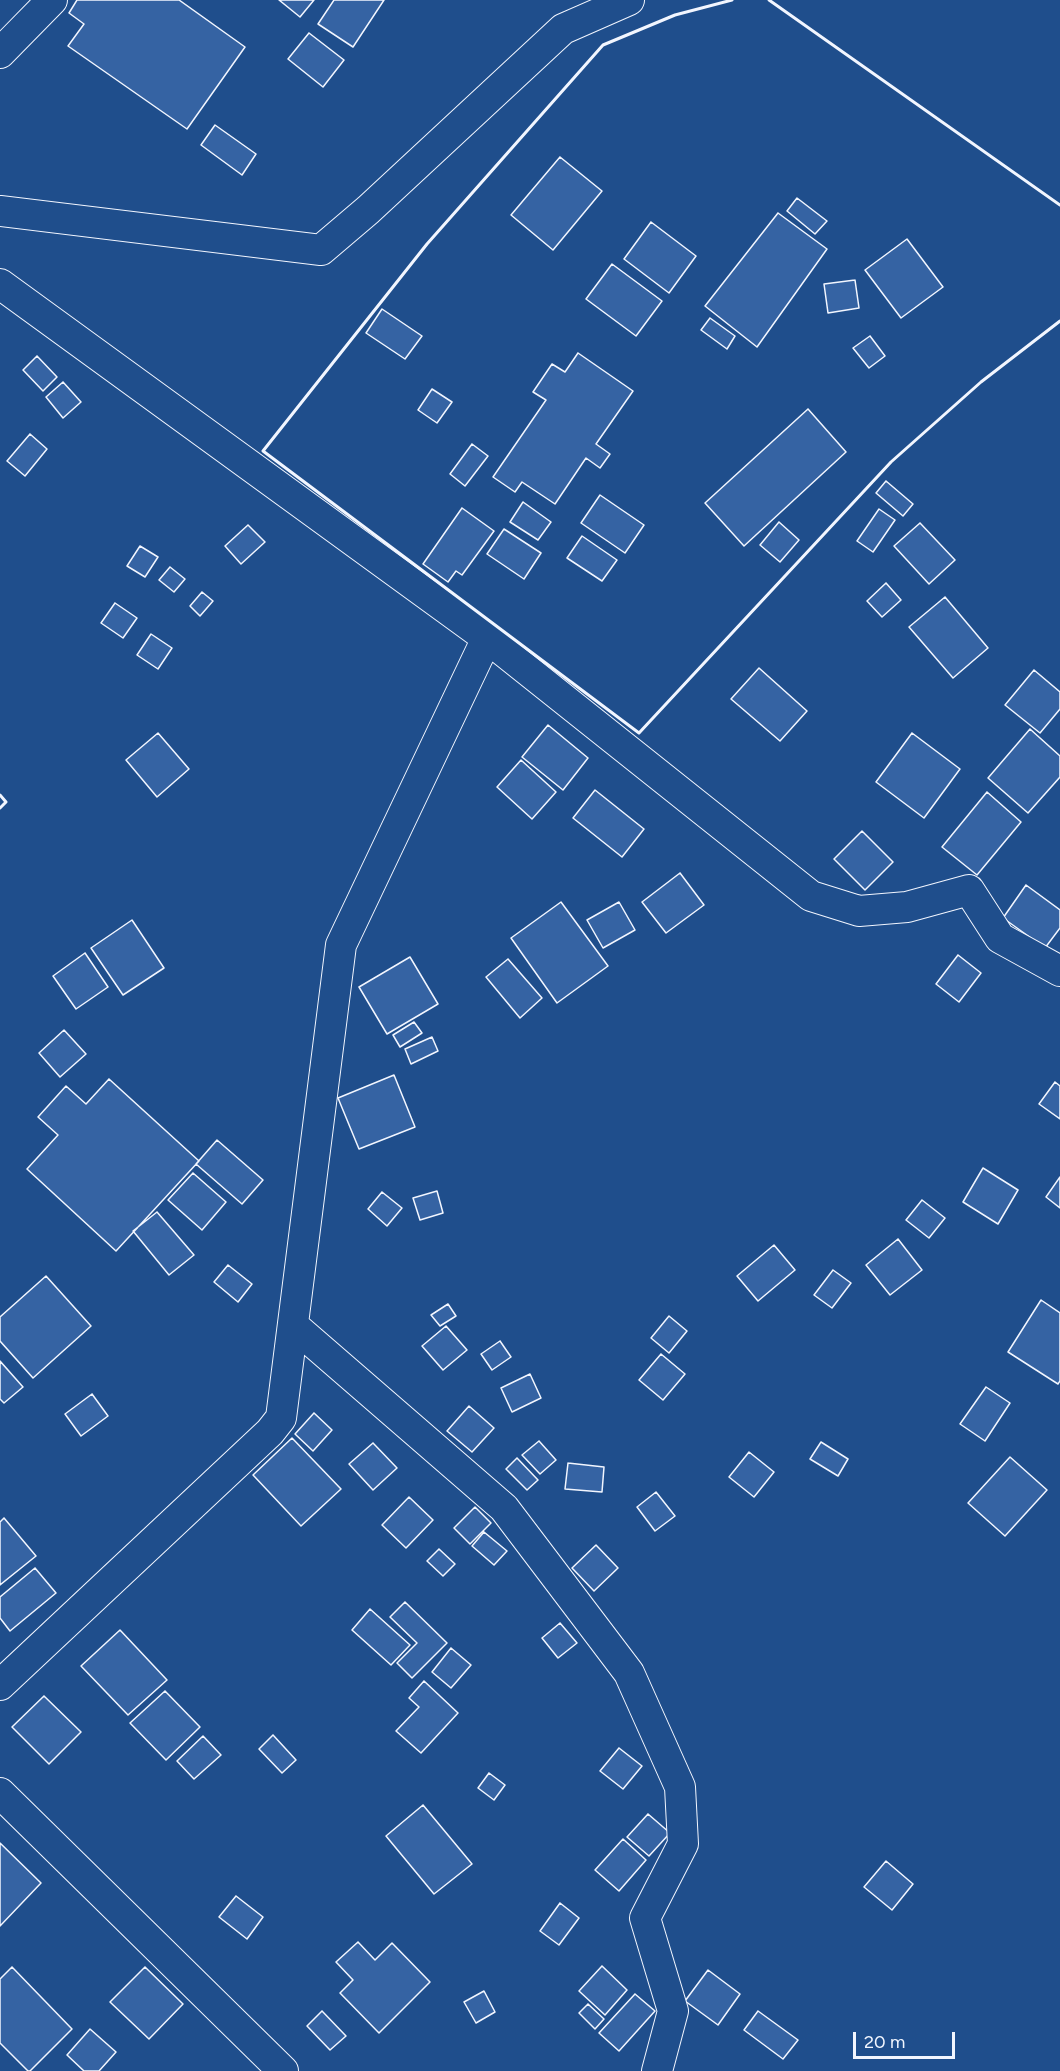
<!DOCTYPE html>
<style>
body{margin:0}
#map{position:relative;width:1060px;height:2071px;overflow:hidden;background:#1f4e8c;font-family:Figtree,sans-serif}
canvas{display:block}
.scale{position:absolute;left:853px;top:2032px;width:102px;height:27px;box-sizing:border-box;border:3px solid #f2f6ff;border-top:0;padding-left:8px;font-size:18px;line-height:21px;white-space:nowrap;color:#f2f6ff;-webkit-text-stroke:4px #1f4e8c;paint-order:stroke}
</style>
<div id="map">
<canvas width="1060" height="2071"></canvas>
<div class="scale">20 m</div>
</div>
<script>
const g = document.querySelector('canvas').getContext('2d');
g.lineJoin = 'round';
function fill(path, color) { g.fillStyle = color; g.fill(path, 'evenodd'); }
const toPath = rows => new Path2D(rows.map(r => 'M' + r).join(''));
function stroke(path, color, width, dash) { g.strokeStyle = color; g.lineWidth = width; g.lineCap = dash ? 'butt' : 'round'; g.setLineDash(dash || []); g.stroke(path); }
const building = toPath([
 [77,0,179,0,245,47,187,129,68,46,84,24,69,13,77,0],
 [279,0,314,0,300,17,279,0],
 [334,0,384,0,353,47,318,24,334,0],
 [309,33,344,60,323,87,288,59,309,33],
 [215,125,256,154,242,175,201,145,215,125],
 [560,157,602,191,553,250,511,215,560,157],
 [797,198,827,221,815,234,787,211,797,198],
 [778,213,827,249,757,347,705,306,778,213],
 [651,222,696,256,669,293,624,259,651,222],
 [907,239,943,287,901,318,865,270,907,239],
 [612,264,662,301,636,336,586,299,612,264],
 [855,280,859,308,828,313,824,284,855,280],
 [382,309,422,336,405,359,366,333,382,309],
 [710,318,735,336,727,349,701,330,710,318],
 [870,336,885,356,869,368,853,348,870,336],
 [578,353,633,391,596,444,610,454,600,468,586,458,555,504,522,482,515,492,493,477,546,400,533,392,552,364,565,372,578,353],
 [37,356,57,377,43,391,23,370,37,356],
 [63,382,81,402,63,418,46,397,63,382],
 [432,389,452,402,437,423,418,410,432,389],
 [808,409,846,452,744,546,705,503,808,409],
 [30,434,47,449,25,476,7,461,30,434],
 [472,444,488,456,465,486,450,474,472,444],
 [886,481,913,504,903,516,876,493,886,481],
 [600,495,644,525,625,553,581,523,600,495],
 [523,502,551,522,538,540,510,522,523,502],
 [462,508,494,531,462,575,456,571,448,582,423,564,462,508],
 [879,509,895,520,873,552,857,541,879,509],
 [779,522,799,540,780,562,760,545,779,522],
 [920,523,955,560,929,584,894,546,920,523],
 [248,525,265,542,241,564,225,546,248,525],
 [504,529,541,553,524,579,487,554,504,529],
 [582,536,617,560,602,581,567,558,582,536],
 [140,546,158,557,145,577,127,566,140,546],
 [170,567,185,579,174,592,159,580,170,567],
 [886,583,901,600,882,617,867,601,886,583],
 [202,592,213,601,200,616,190,606,202,592],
 [945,597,988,648,953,678,909,627,945,597],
 [115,603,137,618,123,638,101,623,115,603],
 [151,634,172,648,158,669,137,655,151,634],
 [759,668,807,711,780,741,731,699,759,668],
 [1034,670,1060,692,1060,709,1040,733,1005,705,1034,670],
 [548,725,588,758,563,790,522,757,548,725],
 [1030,729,1060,756,1060,777,1028,813,988,778,1030,729],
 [158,733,189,769,157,797,126,760,158,733],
 [912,733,960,769,924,818,876,782,912,733],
 [521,760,556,792,532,819,497,787,521,760],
 [595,790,644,829,622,857,573,818,595,790],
 [987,792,1021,822,977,875,942,847,987,792],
 [862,831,893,862,865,890,834,859,862,831],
 [680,873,704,905,666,933,642,902,680,873],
 [1026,885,1060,910,1060,928,1045,948,1003,918,1026,885],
 [561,902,608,966,557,1003,511,938,561,902],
 [619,902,635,930,603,948,587,920,619,902],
 [132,920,164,968,123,995,91,948,132,920],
 [85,953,108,987,76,1009,53,976,85,953],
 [958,955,981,973,959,1002,936,984,958,955],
 [410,957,438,1004,387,1034,359,987,410,957],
 [508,959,542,998,520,1018,486,977,508,959],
 [414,1022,422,1033,400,1047,393,1035,414,1022],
 [64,1030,86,1054,60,1077,39,1053,64,1030],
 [432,1037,438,1051,411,1064,405,1049,432,1037],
 [394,1075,415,1127,359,1149,338,1098,394,1075],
 [109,1079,199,1161,116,1251,27,1169,58,1135,38,1117,66,1086,86,1104,109,1079],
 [1055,1082,1060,1086,1060,1119,1039,1104,1055,1082],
 [217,1140,263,1180,242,1204,196,1164,217,1140],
 [983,1168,1018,1190,998,1224,963,1202,983,1168],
 [193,1173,226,1202,202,1230,168,1200,193,1173],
 [1060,1177,1060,1208,1046,1197,1060,1177],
 [437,1191,443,1213,420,1220,413,1198,437,1191],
 [382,1192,402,1208,387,1226,368,1209,382,1192],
 [922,1200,945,1218,929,1238,906,1220,922,1200],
 [157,1212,194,1255,169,1275,133,1231,157,1212],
 [898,1239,922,1270,890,1295,866,1265,898,1239],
 [774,1245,795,1270,758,1301,737,1276,774,1245],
 [228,1265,252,1284,238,1302,214,1282,228,1265],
 [833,1270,851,1283,832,1308,814,1295,833,1270],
 [46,1276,91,1326,33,1378,0,1341,0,1317,46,1276],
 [1041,1300,1060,1313,1060,1381,1058,1384,1008,1352,1041,1300],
 [448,1304,456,1316,440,1326,431,1315,448,1304],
 [669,1316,687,1331,669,1353,651,1338,669,1316],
 [446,1326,467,1350,443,1370,422,1346,446,1326],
 [500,1341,511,1357,492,1370,481,1354,500,1341],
 [661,1354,685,1374,663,1400,639,1380,661,1354],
 [0,1361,23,1387,4,1403,0,1399,0,1361],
 [530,1374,541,1398,512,1412,501,1388,530,1374],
 [986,1387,1010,1403,985,1441,960,1424,986,1387],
 [92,1394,108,1416,81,1436,65,1414,92,1394],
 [469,1406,494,1428,472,1452,447,1431,469,1406],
 [314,1413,332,1430,313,1451,295,1434,314,1413],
 [292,1438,341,1489,301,1526,253,1475,292,1438],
 [539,1441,556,1460,540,1474,522,1455,539,1441],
 [821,1442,848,1459,838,1476,810,1459,821,1442],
 [373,1443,397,1468,373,1490,349,1464,373,1443],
 [749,1452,774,1472,754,1497,729,1477,749,1452],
 [1010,1457,1047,1490,1005,1536,968,1503,1010,1457],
 [517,1458,538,1480,527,1490,506,1469,517,1458],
 [568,1463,604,1467,602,1492,565,1489,568,1463],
 [656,1492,675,1516,655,1531,637,1507,656,1492],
 [409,1497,433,1520,406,1548,382,1525,409,1497],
 [475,1507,491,1523,470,1544,454,1528,475,1507],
 [4,1518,36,1556,0,1585,0,1522,4,1518],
 [484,1532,507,1551,494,1565,472,1546,484,1532],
 [596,1545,618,1568,594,1591,572,1568,596,1545],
 [439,1549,455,1564,443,1576,427,1561,439,1549],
 [35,1568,56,1593,10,1631,0,1618,0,1597,35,1568],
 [405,1602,447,1643,412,1678,397,1663,417,1643,390,1617,405,1602],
 [370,1609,410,1645,391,1665,352,1630,370,1609],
 [560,1623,577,1643,558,1658,542,1638,560,1623],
 [120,1630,167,1680,128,1715,81,1666,120,1630],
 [451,1648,471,1665,451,1688,432,1672,451,1648],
 [424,1681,458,1713,421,1753,396,1731,419,1707,409,1698,424,1681],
 [165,1691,200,1727,166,1760,130,1723,165,1691],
 [44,1696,81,1732,49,1764,12,1727,44,1696],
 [273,1735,296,1760,282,1773,259,1749,273,1735],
 [203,1736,221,1755,194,1779,177,1761,203,1736],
 [619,1748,642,1766,623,1789,600,1771,619,1748],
 [489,1773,505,1785,494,1800,478,1788,489,1773],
 [423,1805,472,1864,434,1894,386,1836,423,1805],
 [648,1814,670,1833,649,1856,627,1837,648,1814],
 [623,1839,646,1860,619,1891,595,1870,623,1839],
 [0,1843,41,1883,0,1926,0,1843],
 [886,1861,913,1884,892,1910,864,1887,886,1861],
 [236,1896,263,1917,247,1939,219,1917,236,1896],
 [560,1903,579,1918,559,1945,540,1931,560,1903],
 [358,1942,375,1960,392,1943,430,1982,379,2033,340,1993,353,1980,336,1962,358,1942],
 [602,1966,627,1990,605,2015,579,1991,602,1966],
 [12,1967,72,2029,30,2071,28,2071,0,2043,0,1979,12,1967],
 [145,1967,183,2004,149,2039,110,2002,145,1967],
 [708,1970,740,1994,718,2025,685,2001,708,1970],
 [484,1991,495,2012,476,2023,464,2002,484,1991],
 [635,1994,655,2011,619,2051,599,2033,635,1994],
 [588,2004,604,2019,595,2029,579,2013,588,2004],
 [322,2011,346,2036,330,2050,307,2026,322,2011],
 [758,2011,798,2040,783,2059,744,2030,758,2011],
 [90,2029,116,2052,99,2071,84,2071,67,2055,90,2029]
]);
fill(building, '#3563a3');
stroke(building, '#f2f6ff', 1.5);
const street = toPath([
 [0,53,52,0],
 [0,211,321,250,368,210,563,29,629,0],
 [0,284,487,638,811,896,859,911,907,907,969,890,1000,938,1060,971],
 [294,1326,504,1508,629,1673,680,1787,683,1844,645,1918,673,2011,657,2071],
 [0,1685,270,1432,281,1418,341,945,487,638],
 [0,1793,283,2071]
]);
stroke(street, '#f2f6ff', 32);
stroke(street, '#1f4e8c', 30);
stroke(toPath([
 [732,0,675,15,603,45,427,244,263,451,639,733,891,462,981,382,1060,321],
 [769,0,1060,205],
 [0,795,6,802,0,808]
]), '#f2f6ff', 3);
</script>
